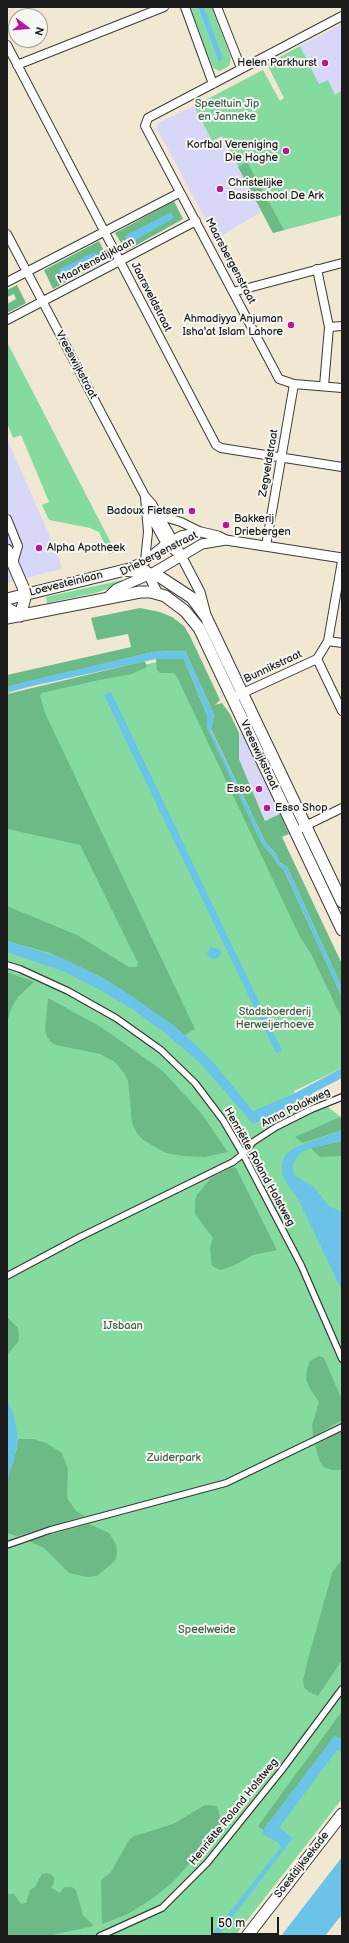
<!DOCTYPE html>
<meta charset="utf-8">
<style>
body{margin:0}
#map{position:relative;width:349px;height:1943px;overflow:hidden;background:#f1e8d3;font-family:"Balsamiq Sans",sans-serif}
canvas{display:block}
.frame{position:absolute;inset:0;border:8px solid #1c1c1c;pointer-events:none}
.north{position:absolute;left:8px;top:8px;width:40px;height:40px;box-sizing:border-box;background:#f6f6f2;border:1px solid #9f9f9c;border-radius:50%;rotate:106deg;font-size:11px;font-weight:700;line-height:16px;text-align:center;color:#1c1c1c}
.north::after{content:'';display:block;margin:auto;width:14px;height:18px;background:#b5179e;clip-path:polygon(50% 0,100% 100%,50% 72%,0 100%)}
.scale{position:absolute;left:211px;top:1917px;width:68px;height:18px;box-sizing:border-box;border:2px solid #1c1c1c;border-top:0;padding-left:5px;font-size:12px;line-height:14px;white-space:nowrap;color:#1c1c1c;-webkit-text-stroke:3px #f6f6f2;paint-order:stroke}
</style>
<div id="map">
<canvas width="349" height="1943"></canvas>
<div class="frame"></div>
<div class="north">N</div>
<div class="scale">50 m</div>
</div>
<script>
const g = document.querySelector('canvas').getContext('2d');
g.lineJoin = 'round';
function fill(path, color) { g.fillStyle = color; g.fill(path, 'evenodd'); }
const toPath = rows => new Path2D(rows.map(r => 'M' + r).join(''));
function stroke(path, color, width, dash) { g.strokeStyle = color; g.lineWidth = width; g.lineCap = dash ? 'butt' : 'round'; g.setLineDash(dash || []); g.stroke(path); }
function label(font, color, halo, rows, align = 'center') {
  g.font = font + ' "Balsamiq Sans",sans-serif'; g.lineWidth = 4; g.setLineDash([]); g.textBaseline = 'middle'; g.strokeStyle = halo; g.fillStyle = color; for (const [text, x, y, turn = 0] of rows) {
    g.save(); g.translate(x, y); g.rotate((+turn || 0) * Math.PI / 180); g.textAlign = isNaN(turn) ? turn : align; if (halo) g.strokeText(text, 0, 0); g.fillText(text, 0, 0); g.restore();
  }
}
fill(toPath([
 [342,24,342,90,335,95,319,85,300,46],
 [194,106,212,141,222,136,261,212,216,239,157,129,158,123],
 [7,439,57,552,62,569,7,583],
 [239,733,244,738,280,814,266,821,239,759]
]), '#d9d7f8');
fill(toPath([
 [190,7,198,7,218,61,220,61,204,7,212,7,231,58,229,66,220,71,213,68],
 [300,46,319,84,328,80,335,95,342,90,342,215,273,233,222,136,212,141,194,106,263,70,280,101,284,98,267,64],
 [7,342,109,539,115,552,109,554,99,532,90,528,49,520,42,505,49,502,21,435,13,438,7,423],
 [122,580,123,584,95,593,47,603,46,597],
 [176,658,302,926,297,929,299,935,311,929,342,997,342,1068,294,1091,295,1093,270,1105,309,1092,342,1118,342,1799,235,1936,7,1936,7,697,46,686]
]), '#85db9f');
fill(toPath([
 [247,162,284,230,273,233,238,167],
 [174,201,183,219,126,251,115,233],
 [99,241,108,259,53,289,44,270],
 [17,285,26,303,7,313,7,304,16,299,14,294,7,297,7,290],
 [140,608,160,612,172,617,184,626,190,636,220,700,215,705,222,703,230,714,239,733,239,759,265,821,280,814,289,834,282,837,342,964,342,988,287,867,280,863,276,854,265,842,211,729,214,715,185,651,153,652,7,687,7,675,131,647,128,634,97,640,91,618],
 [179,658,184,659,207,715,207,728,262,844,273,856,278,865,284,870,342,997,342,1019,311,954,299,935,176,675,174,673,160,673,157,670,156,659],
 [145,661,147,667,132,674,99,680,42,693,40,695,45,713,195,1029,185,1035,133,997,103,978,50,953,7,941,7,906,77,935,129,967,137,967,138,963,80,845,7,829,7,694],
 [7,972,34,982,18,997,12,1007,7,1022],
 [48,998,101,1027,163,1071,201,1113,228,1152,205,1157,183,1156,166,1153,143,1140,136,1132,132,1123,128,1081,124,1073,115,1062,100,1054,56,1045,51,1042,47,1037,45,1030],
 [342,1116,342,1130,303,1143,295,1137],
 [342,1141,342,1156,320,1157,311,1148],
 [233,1167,236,1168,277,1250,253,1255,233,1266,220,1270,212,1266,210,1248,213,1238,195,1214,195,1200,197,1195,211,1178],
 [7,1317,18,1328,19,1338,18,1342,7,1355],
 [319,1356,324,1358,342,1400,342,1420,313,1437,312,1425,319,1402,309,1387,306,1379,307,1369,310,1361],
 [342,1430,342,1470,331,1470,324,1467,320,1462,315,1445],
 [18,1439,34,1439,46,1443,62,1453,68,1469,67,1498,76,1511,85,1516,17,1536,7,1533,7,1480,17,1448],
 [89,1524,109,1533,116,1544,117,1553,115,1561,97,1576,87,1577,69,1573,44,1548,28,1541],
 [342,1559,342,1660,318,1696,309,1692,304,1687,303,1680,307,1663,332,1573],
 [342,1711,342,1740,335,1736,263,1830,258,1826],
 [205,1805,217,1806,222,1823,201,1851,171,1884,149,1901,126,1915,102,1924,101,1880,111,1872,129,1840,134,1836,173,1824],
 [47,1873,52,1875,54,1878,54,1883,51,1888,60,1893,63,1888,66,1887,72,1887,76,1890,83,1915,94,1926,47,1936,7,1936,7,1894,14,1894,21,1904,26,1903,30,1890,35,1887,42,1874]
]), '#6cbb86');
fill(toPath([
 [198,7,204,7,223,58,220,61,218,61],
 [171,212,174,218,129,244,125,236],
 [95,252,99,257,65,275,61,276,59,274,60,269],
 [185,651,214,715,211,730,265,842,276,854,280,863,287,867,342,988,342,997,284,870,278,865,273,856,262,844,207,728,207,715,184,659,156,659,28,687,7,693,7,687,28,681,153,652],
 [111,692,282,1050,276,1053,104,695],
 [7,941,62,958,103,978,133,997,173,1025,195,1044,215,1064,253,1111,295,1093,342,1068,342,1078,253,1124,200,1063,165,1033,132,1009,98,989,65,972,7,952],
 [210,947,219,949,221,952,219,957,214,959,209,957,207,953],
 [342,1130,342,1141,311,1148,300,1153,293,1164,293,1170,294,1175,313,1186,329,1206,342,1212,342,1291,298,1199,285,1181,282,1172,282,1163,285,1155,294,1148],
 [7,1400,14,1415,18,1439,14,1461,7,1480],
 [335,1735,342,1740,342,1753,337,1750,281,1825,280,1828,293,1838,218,1936,211,1936,281,1847,279,1843,263,1834,263,1830],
 [342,1857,342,1915,336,1922,325,1936,281,1936]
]), '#6bc4e8');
const pedestrian = toPath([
 [7,965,20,969,68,991,116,1018,161,1050,195,1083,223,1120,243,1154,301,1265,342,1359],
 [7,1276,80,1237,233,1162,243,1154,253,1142,276,1127,312,1109,342,1097],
 [7,1545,50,1530,226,1483,342,1427],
 [100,1936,162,1908,207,1863,281,1771,342,1689]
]);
const minor = toPath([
 [185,7,213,84],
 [217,7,241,68],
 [342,16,148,118,145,126,279,379,294,384,342,388],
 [7,45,216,445,221,448,342,467],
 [17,65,164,7],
 [7,234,145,496,152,504,173,540],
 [317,269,329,327,324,386],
 [7,282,179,193],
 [233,292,342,263],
 [7,320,196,221],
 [329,327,342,326],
 [149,513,166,544,180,555],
 [158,515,181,522,201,532],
 [7,519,18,546,13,563],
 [266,546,294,384],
 [145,561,148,532,145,497],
 [328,641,342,643],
 [317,659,342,711],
 [232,698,317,659,328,641,342,561],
 [295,831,342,808]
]);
const tertiary = toPath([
 [173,540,200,592,206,615],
 [125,570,145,561,166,544,181,536,201,532,218,536,226,540,342,558],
 [146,570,158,594],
 [107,598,116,589,151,574,202,544,226,540]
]);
const secondary = toPath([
 [7,550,26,594,20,616],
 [7,599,125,570,147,573,160,577,192,598,206,617,342,902],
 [7,608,20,616],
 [7,618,140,592,151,592,165,596,185,611,199,628,342,930],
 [247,1936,342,1814]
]);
stroke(pedestrian, '#3c3b37', 8);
stroke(minor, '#3c3b37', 10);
stroke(tertiary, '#3c3b37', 11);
stroke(secondary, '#3c3b37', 13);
stroke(pedestrian, '#fff', 5.5);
stroke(minor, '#fff', 8);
stroke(tertiary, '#fff', 9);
stroke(secondary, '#fff', 11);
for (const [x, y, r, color] of [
 [325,63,4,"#b5179e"],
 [286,151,4,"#b5179e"],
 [220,189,4,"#b5179e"],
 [291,325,4,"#b5179e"],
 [192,511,4,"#b5179e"],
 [226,525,4,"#b5179e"],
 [39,548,4,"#b5179e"],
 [259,789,4,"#b5179e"],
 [267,808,4,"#b5179e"]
]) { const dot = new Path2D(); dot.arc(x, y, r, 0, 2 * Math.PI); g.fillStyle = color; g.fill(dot); stroke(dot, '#f6f6f2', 1.5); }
label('11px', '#1c1c1c', '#f6f6f2', [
 ["Helen Parkhurst",317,63],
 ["Korfbal Vereniging",278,145],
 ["Die Haghe",278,158],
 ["Christelijke",228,183,"left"],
 ["Basisschool De Ark",228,196,"left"],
 ["Ahmadiyya Anjuman",283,319],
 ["Isha'at Islam Lahore",283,332],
 ["Badoux Fietsen",184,511],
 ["Bakkerij",234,519,"left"],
 ["Driebergen",234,532,"left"],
 ["Alpha Apotheek",47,548,"left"],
 ["Esso",251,789],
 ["Esso Shop",275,808,"left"]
], 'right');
label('11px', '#415f4a', '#f6f6f2', [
 ["Speeltuin Jip",227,104],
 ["en Janneke",227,117],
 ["Stadsboerderij",275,1012],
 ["Herweijerhoeve",275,1025],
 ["IJsbaan",123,1326],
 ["Zuiderpark",174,1458],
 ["Speelweide",207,1630]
]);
label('11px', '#1c1c1c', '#f6f6f2', [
 ["Maartensdijklaan",96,261,-28],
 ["Maarsbergenstraat",230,261,62],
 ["Jaarsveldstraat",151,297,63],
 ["Vreeswijkstraat",76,365,62],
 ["Zegveldstraat",269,463,-80],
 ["Driebergenstraat",159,554,-27],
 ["Loevesteinlaan",66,584,-14],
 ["Bunnikstraat",273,667,-25],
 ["Vreeswijkstraat",259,755,65],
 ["Anna Polakweg",296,1108,-26],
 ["Henriëtte Roland Holstweg",259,1167,61],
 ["Henriëtte Roland Holstweg",234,1812,-51],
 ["Soestdijksekade",302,1865,-52]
]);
</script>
